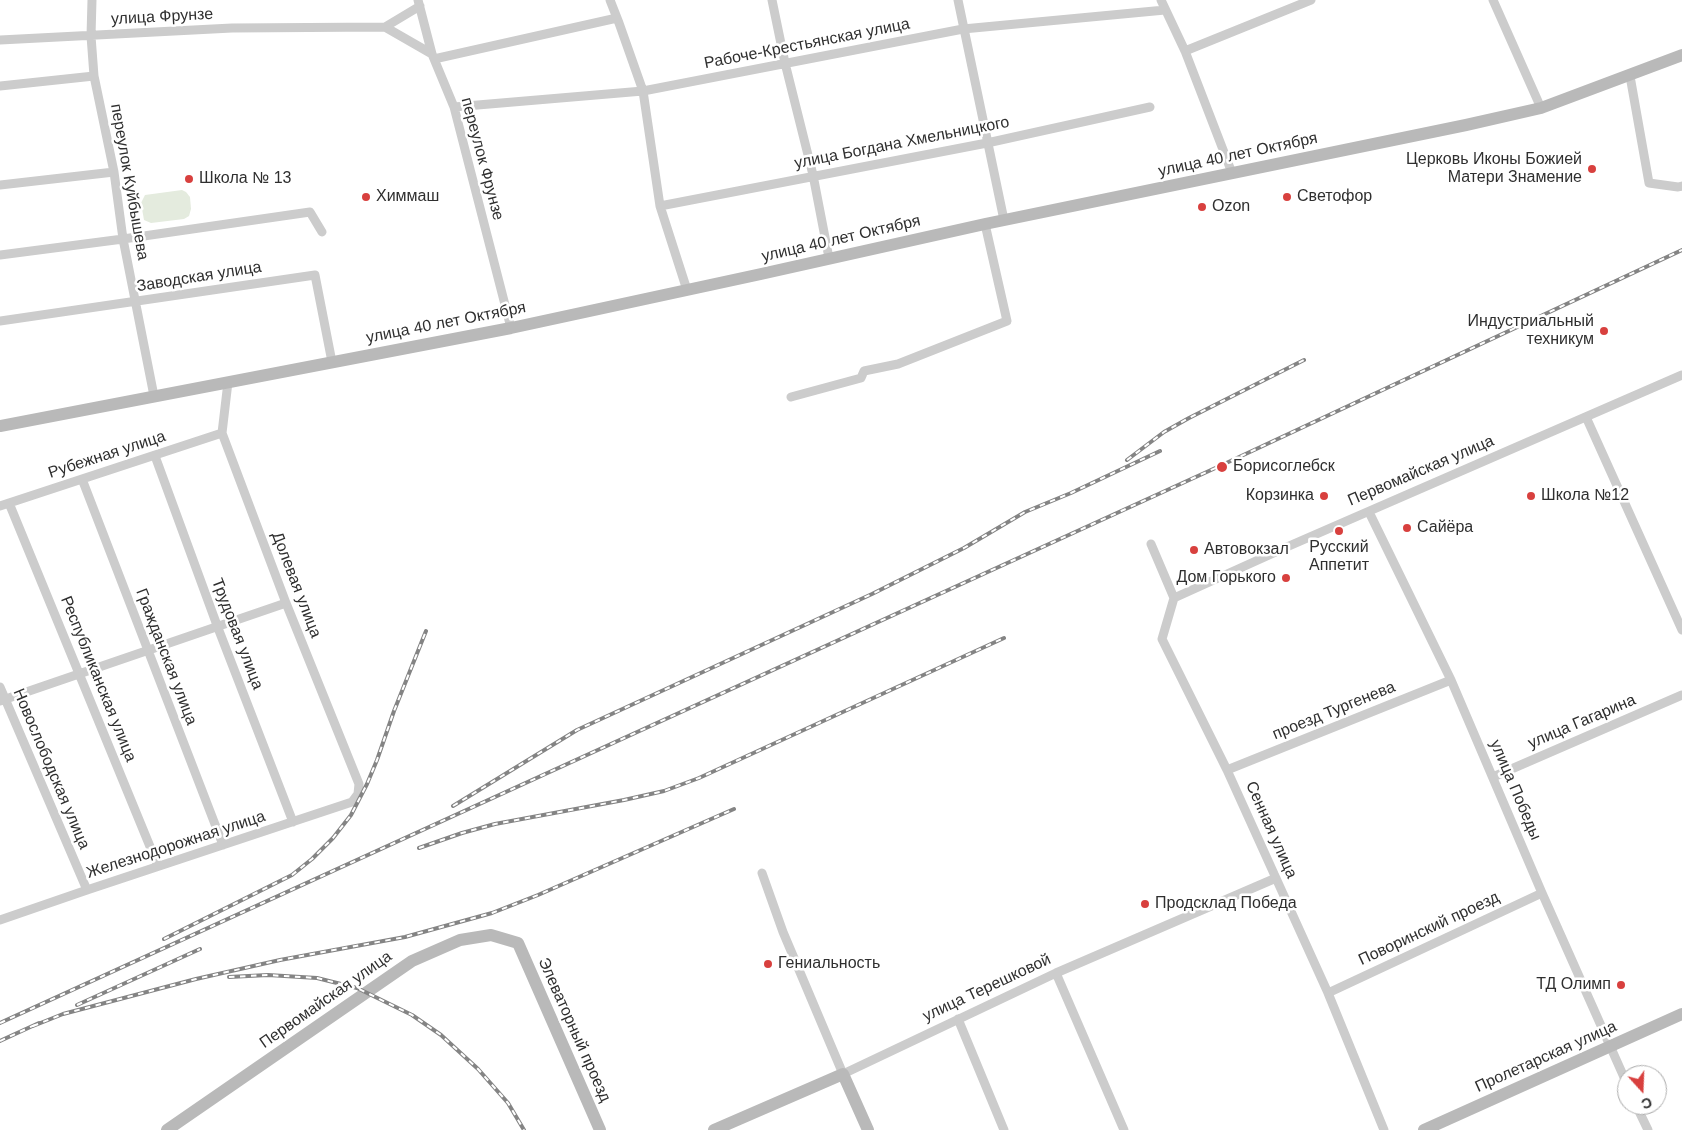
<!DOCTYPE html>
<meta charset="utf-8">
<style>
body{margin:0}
#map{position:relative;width:1682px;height:1130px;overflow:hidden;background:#fff;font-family:Helvetica,sans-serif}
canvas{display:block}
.north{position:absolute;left:1617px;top:1065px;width:50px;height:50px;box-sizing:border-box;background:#fff;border:1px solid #acacac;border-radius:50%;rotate:160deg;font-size:14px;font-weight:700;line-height:20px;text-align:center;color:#2f2f2f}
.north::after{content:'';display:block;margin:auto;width:18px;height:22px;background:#d8403e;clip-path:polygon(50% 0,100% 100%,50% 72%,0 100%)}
</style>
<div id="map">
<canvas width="1682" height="1130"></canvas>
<div class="north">С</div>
</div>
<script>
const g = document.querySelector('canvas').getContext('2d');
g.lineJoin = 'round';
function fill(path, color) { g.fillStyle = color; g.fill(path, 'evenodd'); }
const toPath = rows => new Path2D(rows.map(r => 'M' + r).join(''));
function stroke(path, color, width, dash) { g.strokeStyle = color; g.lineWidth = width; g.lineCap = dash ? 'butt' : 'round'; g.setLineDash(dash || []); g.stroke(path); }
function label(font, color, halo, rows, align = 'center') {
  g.font = font + ' Helvetica,sans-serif'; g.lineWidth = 5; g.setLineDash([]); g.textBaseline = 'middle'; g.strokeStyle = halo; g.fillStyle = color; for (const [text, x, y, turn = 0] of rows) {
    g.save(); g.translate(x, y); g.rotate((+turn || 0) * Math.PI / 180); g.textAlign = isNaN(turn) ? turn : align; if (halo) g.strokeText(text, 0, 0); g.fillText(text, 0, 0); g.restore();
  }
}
fill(toPath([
 [182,190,186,192,190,197,191,209,189,216,184,219,151,223,144,220,141,203,145,195]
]), '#e4ebde');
stroke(toPath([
 [92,0,91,36,94,76,114,172,123,239,154,396],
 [418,0,432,54,454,107,511,328],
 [610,0,619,23,643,91,660,206,687,290],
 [772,0,785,63,813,175,829,258],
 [958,0,1004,220],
 [1161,0,1185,51,1232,173],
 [1493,0,1541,108],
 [385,27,420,6],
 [0,40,232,28,385,27,432,54],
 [1185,51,1311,0],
 [434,59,617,18],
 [1630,76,1649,183,1678,187,1682,186],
 [0,86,94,76],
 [454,107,643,91,963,29,1165,10],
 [0,185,114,172],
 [660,206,987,143,1150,107],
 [0,255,123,239,310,212,322,232],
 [0,321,315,275,332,362],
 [791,397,861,378,864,371,898,364,1007,321,985,224],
 [1586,417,1682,630],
 [155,456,218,628,293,822],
 [82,479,223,845],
 [9,503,158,866],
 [0,506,222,433],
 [1369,512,1451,680,1542,893,1627,1084],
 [1151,544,1174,598,1162,639,1227,770,1328,993,1384,1130],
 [1174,598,1289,546,1682,375],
 [0,687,87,890],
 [0,701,286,603],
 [1227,770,1451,680],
 [1493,777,1682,695],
 [762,873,783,932,843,1074,1056,973,1276,878],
 [0,920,87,890,352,802,358,794,359,784,286,603,222,433,228,382],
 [1056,973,1124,1130],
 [1328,993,1542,893],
 [958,1019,1004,1130],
 [1636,1105,1648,1130]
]), '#ccc', 9);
stroke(toPath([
 [0,426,511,328,761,274,985,224,1466,125,1541,108,1682,55],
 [167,1130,412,961,460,940,491,935,518,943,600,1130],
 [714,1130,843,1074,868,1130],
 [1424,1130,1682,1014]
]), '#b9b9b9', 12);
const rail = toPath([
 [1127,460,1164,432,1189,418,1304,360],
 [453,806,577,730,872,594,964,548,1025,512,1071,493,1160,451],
 [419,848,462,833,495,824,624,800,664,791,699,778,1004,638],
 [164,939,292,875,312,859,333,838,351,815,367,784,377,760,394,711,426,631],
 [229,977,268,975,317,978,357,988,412,1015,441,1035,478,1069,508,1103,524,1130],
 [77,1005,200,949],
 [0,1023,1222,465,1682,250],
 [33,1026,63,1014,196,979,280,960,405,937,492,913,538,895,734,809],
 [0,1041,39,1023]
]);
stroke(rail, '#848484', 4);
stroke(rail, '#fff', 2, [5.5]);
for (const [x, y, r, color] of [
 [1592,169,5,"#d8403e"],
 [189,179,5,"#d8403e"],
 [366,197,5,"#d8403e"],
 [1287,197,5,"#d8403e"],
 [1202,207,5,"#d8403e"],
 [1604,331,5,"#d8403e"],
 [1222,467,6,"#d8403e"],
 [1324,496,5,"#d8403e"],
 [1531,496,5,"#d8403e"],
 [1407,528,5,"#d8403e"],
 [1339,531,5,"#d8403e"],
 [1194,550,5,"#d8403e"],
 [1286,578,5,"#d8403e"],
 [1145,904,5,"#d8403e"],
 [768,964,5,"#d8403e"],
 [1621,985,5,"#d8403e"]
]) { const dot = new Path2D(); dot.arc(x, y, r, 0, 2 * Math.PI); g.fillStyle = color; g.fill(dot); stroke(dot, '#fff', 2); }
label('16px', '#2f2f2f', '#fff', [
 ["улица Фрунзе",162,17,-3],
 ["Рабоче-Крестьянская улица",807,44,-11],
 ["улица Богдана Хмельницкого",902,143,-11],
 ["улица 40 лет Октября",1238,155,-12],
 ["переулок Фрунзе",482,159,75],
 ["переулок Куйбышева",129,182,80],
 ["улица 40 лет Октября",841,239,-13],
 ["Заводская улица",199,277,-9],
 ["улица 40 лет Октября",446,323,-11],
 ["Рубежная улица",107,455,-18],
 ["Первомайская улица",1421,471,-23],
 ["Долевая улица",296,585,69],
 ["Трудовая улица",237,634,69],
 ["Гражданская улица",166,657,69],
 ["Республиканская улица",98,679,68],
 ["проезд Тургенева",1334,711,-22],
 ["улица Гагарина",1582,722,-23],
 ["Новослободская улица",51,769,67],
 ["улица Победы",1515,790,67],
 ["Сенная улица",1271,830,66],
 ["Железнодорожная улица",176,845,-18],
 ["Поворинский проезд",1429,929,-25],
 ["улица Терешковой",987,988,-25],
 ["Первомайская улица",326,1000,-35],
 ["Элеваторный проезд",574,1030,66],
 ["Пролетарская улица",1546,1057,-24]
]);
label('16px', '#2f2f2f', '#fff', [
 ["Церковь Иконы Божией",1582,160,"right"],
 ["Матери Знамение",1582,178,"right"],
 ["Школа № 13",199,179],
 ["Химмаш",376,197],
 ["Светофор",1297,197],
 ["Ozon",1212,207],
 ["Индустриальный",1594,322,"right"],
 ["техникум",1594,340,"right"],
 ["Борисоглебск",1233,467],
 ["Корзинка",1314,496,"right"],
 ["Школа №12",1541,496],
 ["Сайёра",1417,528],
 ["Русский",1339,548,"center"],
 ["Аппетит",1339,566,"center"],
 ["Автовокзал",1204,550],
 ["Дом Горького",1276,578,"right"],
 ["Продсклад Победа",1155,904],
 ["Гениальность",778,964],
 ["ТД Олимп",1611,985,"right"]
], 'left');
</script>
